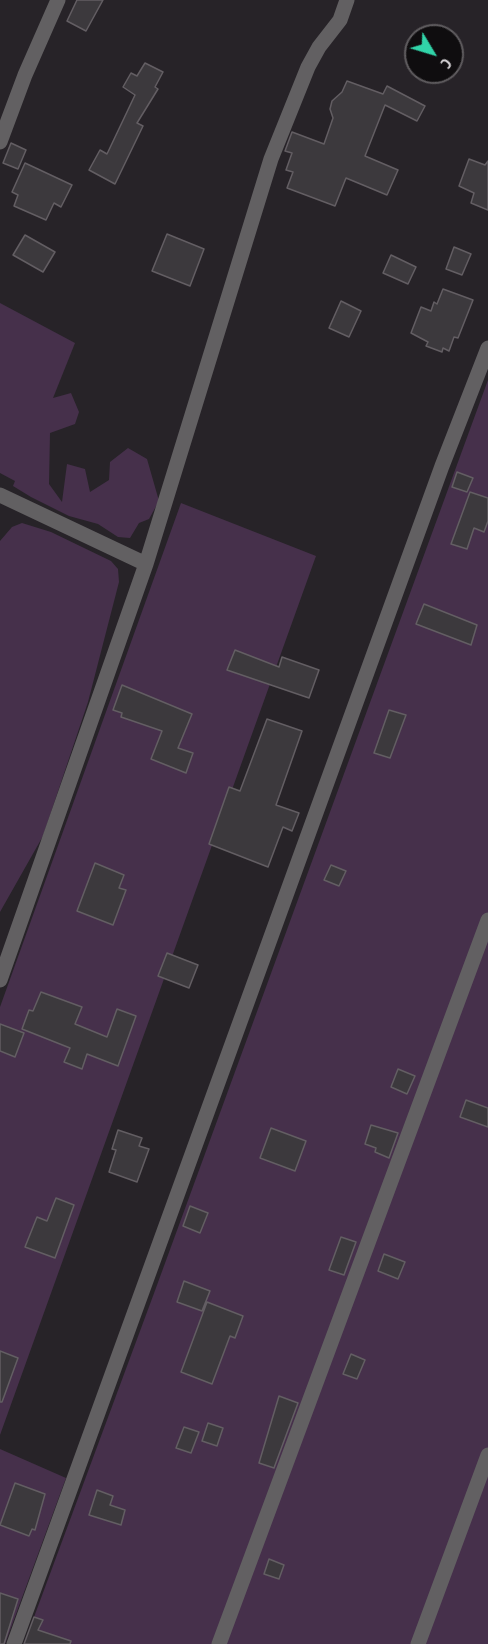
<!DOCTYPE html>
<meta charset="utf-8">
<style>
body{margin:0}
#map{position:relative;width:488px;height:1644px;overflow:hidden;background:#272328;font-family:"PT Sans Narrow",sans-serif}
canvas{display:block}
.north{position:absolute;left:404px;top:24px;width:60px;height:60px;box-sizing:border-box;background:#0f0d0f;border:2px solid #605d60;border-radius:50%;rotate:128deg;font-size:16px;font-weight:700;line-height:24px;text-align:center;color:#d9d6d9}
.north::after{content:'';display:block;margin:auto;width:21px;height:27px;background:#31d4a9;clip-path:polygon(50% 0,100% 100%,50% 72%,0 100%)}
</style>
<div id="map">
<canvas width="488" height="1644"></canvas>
<div class="north">С</div>
</div>
<script>
const g = document.querySelector('canvas').getContext('2d');
g.lineJoin = 'round';
function fill(path, color) { g.fillStyle = color; g.fill(path, 'evenodd'); }
const toPath = rows => new Path2D(rows.map(r => 'M' + r).join(''));
function stroke(path, color, width, dash) { g.strokeStyle = color; g.lineWidth = width; g.lineCap = dash ? 'butt' : 'round'; g.setLineDash(dash || []); g.stroke(path); }
fill(toPath([
 [0,303,75,343,53,398,71,393,79,412,75,424,50,433,49,484,62,502,67,464,85,469,90,492,109,480,110,462,128,448,147,459,159,501,149,519,139,523,130,538,118,537,98,524,69,516,31,497,13,486,15,481,0,473],
 [488,380,488,1644,24,1644,153,1296],
 [181,503,316,556,0,1435,0,1007],
 [22,523,51,532,111,561,118,569,119,582,88,702,43,836,0,912,0,541,12,527],
 [0,1449,66,1478,5,1644,0,1644]
]), '#46304b');
const building = toPath([
 [77,0,103,0,86,31,67,21,77,0],
 [145,63,163,72,155,87,158,89,137,123,143,126,115,184,89,170,100,150,107,154,135,95,123,87,131,73,137,76,145,63],
 [347,81,383,94,387,86,425,106,417,121,385,105,365,156,398,170,387,195,346,178,335,206,287,188,293,172,286,170,292,153,285,151,292,132,324,144,333,118,330,109,332,101,342,92,347,81],
 [11,143,26,150,18,169,3,163,11,143],
 [469,159,485,165,488,161,488,210,471,203,474,193,459,186,469,159],
 [25,163,72,185,61,207,54,203,46,220,14,206,18,195,12,192,25,163],
 [167,234,204,249,190,286,152,271,167,234],
 [25,235,55,252,43,272,13,255,25,235],
 [454,247,471,254,462,275,446,269,454,247],
 [391,255,416,267,408,284,383,273,391,255],
 [443,289,473,300,458,338,454,337,449,351,443,348,442,352,426,346,428,342,411,333,421,307,431,311,434,302,437,304,443,289],
 [341,301,361,311,349,337,329,328,341,301],
 [457,472,473,478,467,492,452,487,457,472],
 [470,492,488,498,488,521,484,532,474,528,467,549,451,544,470,492],
 [424,604,477,625,471,645,416,624,424,604],
 [235,650,279,667,282,657,319,670,309,698,227,670,235,650],
 [122,685,192,714,178,748,193,753,186,773,151,759,162,731,121,717,122,713,113,710,122,685],
 [389,710,406,715,390,758,374,753,389,710],
 [267,719,302,731,276,805,299,813,292,831,283,827,268,867,209,844,229,787,240,791,267,719],
 [95,863,124,875,119,888,126,890,113,925,77,911,95,863],
 [331,865,346,871,339,886,324,880,331,865],
 [167,953,198,965,189,988,158,976,167,953],
 [41,992,82,1007,75,1024,107,1037,117,1009,136,1016,118,1066,87,1054,82,1069,64,1062,70,1048,22,1029,29,1010,33,1011,41,992],
 [0,1024,24,1033,15,1057,0,1051,0,1024],
 [398,1069,415,1076,407,1094,391,1087,398,1069],
 [466,1100,488,1108,488,1127,460,1117,466,1100],
 [371,1125,398,1133,389,1158,375,1152,376,1148,365,1144,371,1125],
 [271,1128,306,1141,295,1171,260,1158,271,1128],
 [118,1130,142,1138,139,1146,149,1149,137,1182,109,1172,116,1150,112,1149,118,1130],
 [56,1198,74,1205,55,1258,25,1247,37,1217,47,1221,56,1198],
 [190,1206,208,1213,200,1233,183,1226,190,1206],
 [341,1237,356,1242,344,1275,329,1270,341,1237],
 [384,1254,405,1262,398,1279,378,1271,384,1254],
 [184,1281,210,1291,202,1311,177,1302,184,1281],
 [207,1302,243,1316,235,1338,230,1336,212,1384,181,1372,207,1302],
 [0,1351,18,1358,2,1402,0,1402,0,1351],
 [351,1354,365,1360,357,1379,343,1374,351,1354],
 [279,1396,298,1403,274,1468,259,1463,279,1396],
 [208,1423,223,1428,217,1446,202,1441,208,1423],
 [184,1427,199,1432,191,1453,176,1448,184,1427],
 [15,1483,45,1494,35,1530,32,1529,29,1536,0,1525,15,1483],
 [97,1490,113,1496,110,1505,125,1510,121,1525,89,1515,97,1490],
 [269,1559,284,1565,279,1579,264,1574,269,1559],
 [0,1593,18,1599,4,1644,0,1644,0,1593],
 [34,1617,43,1620,38,1630,71,1641,70,1644,24,1644,34,1617]
]);
fill(building, '#3c393d');
stroke(building, '#635e63', 1.5);
stroke(toPath([
 [0,142,25,75,58,0],
 [0,495,146,564],
 [0,980,146,564,271,159,308,67,319,47,340,20,347,0],
 [14,1644,442,466,488,348],
 [219,1644,488,920],
 [418,1644,488,1455]
]), '#626062', 15);
</script>
